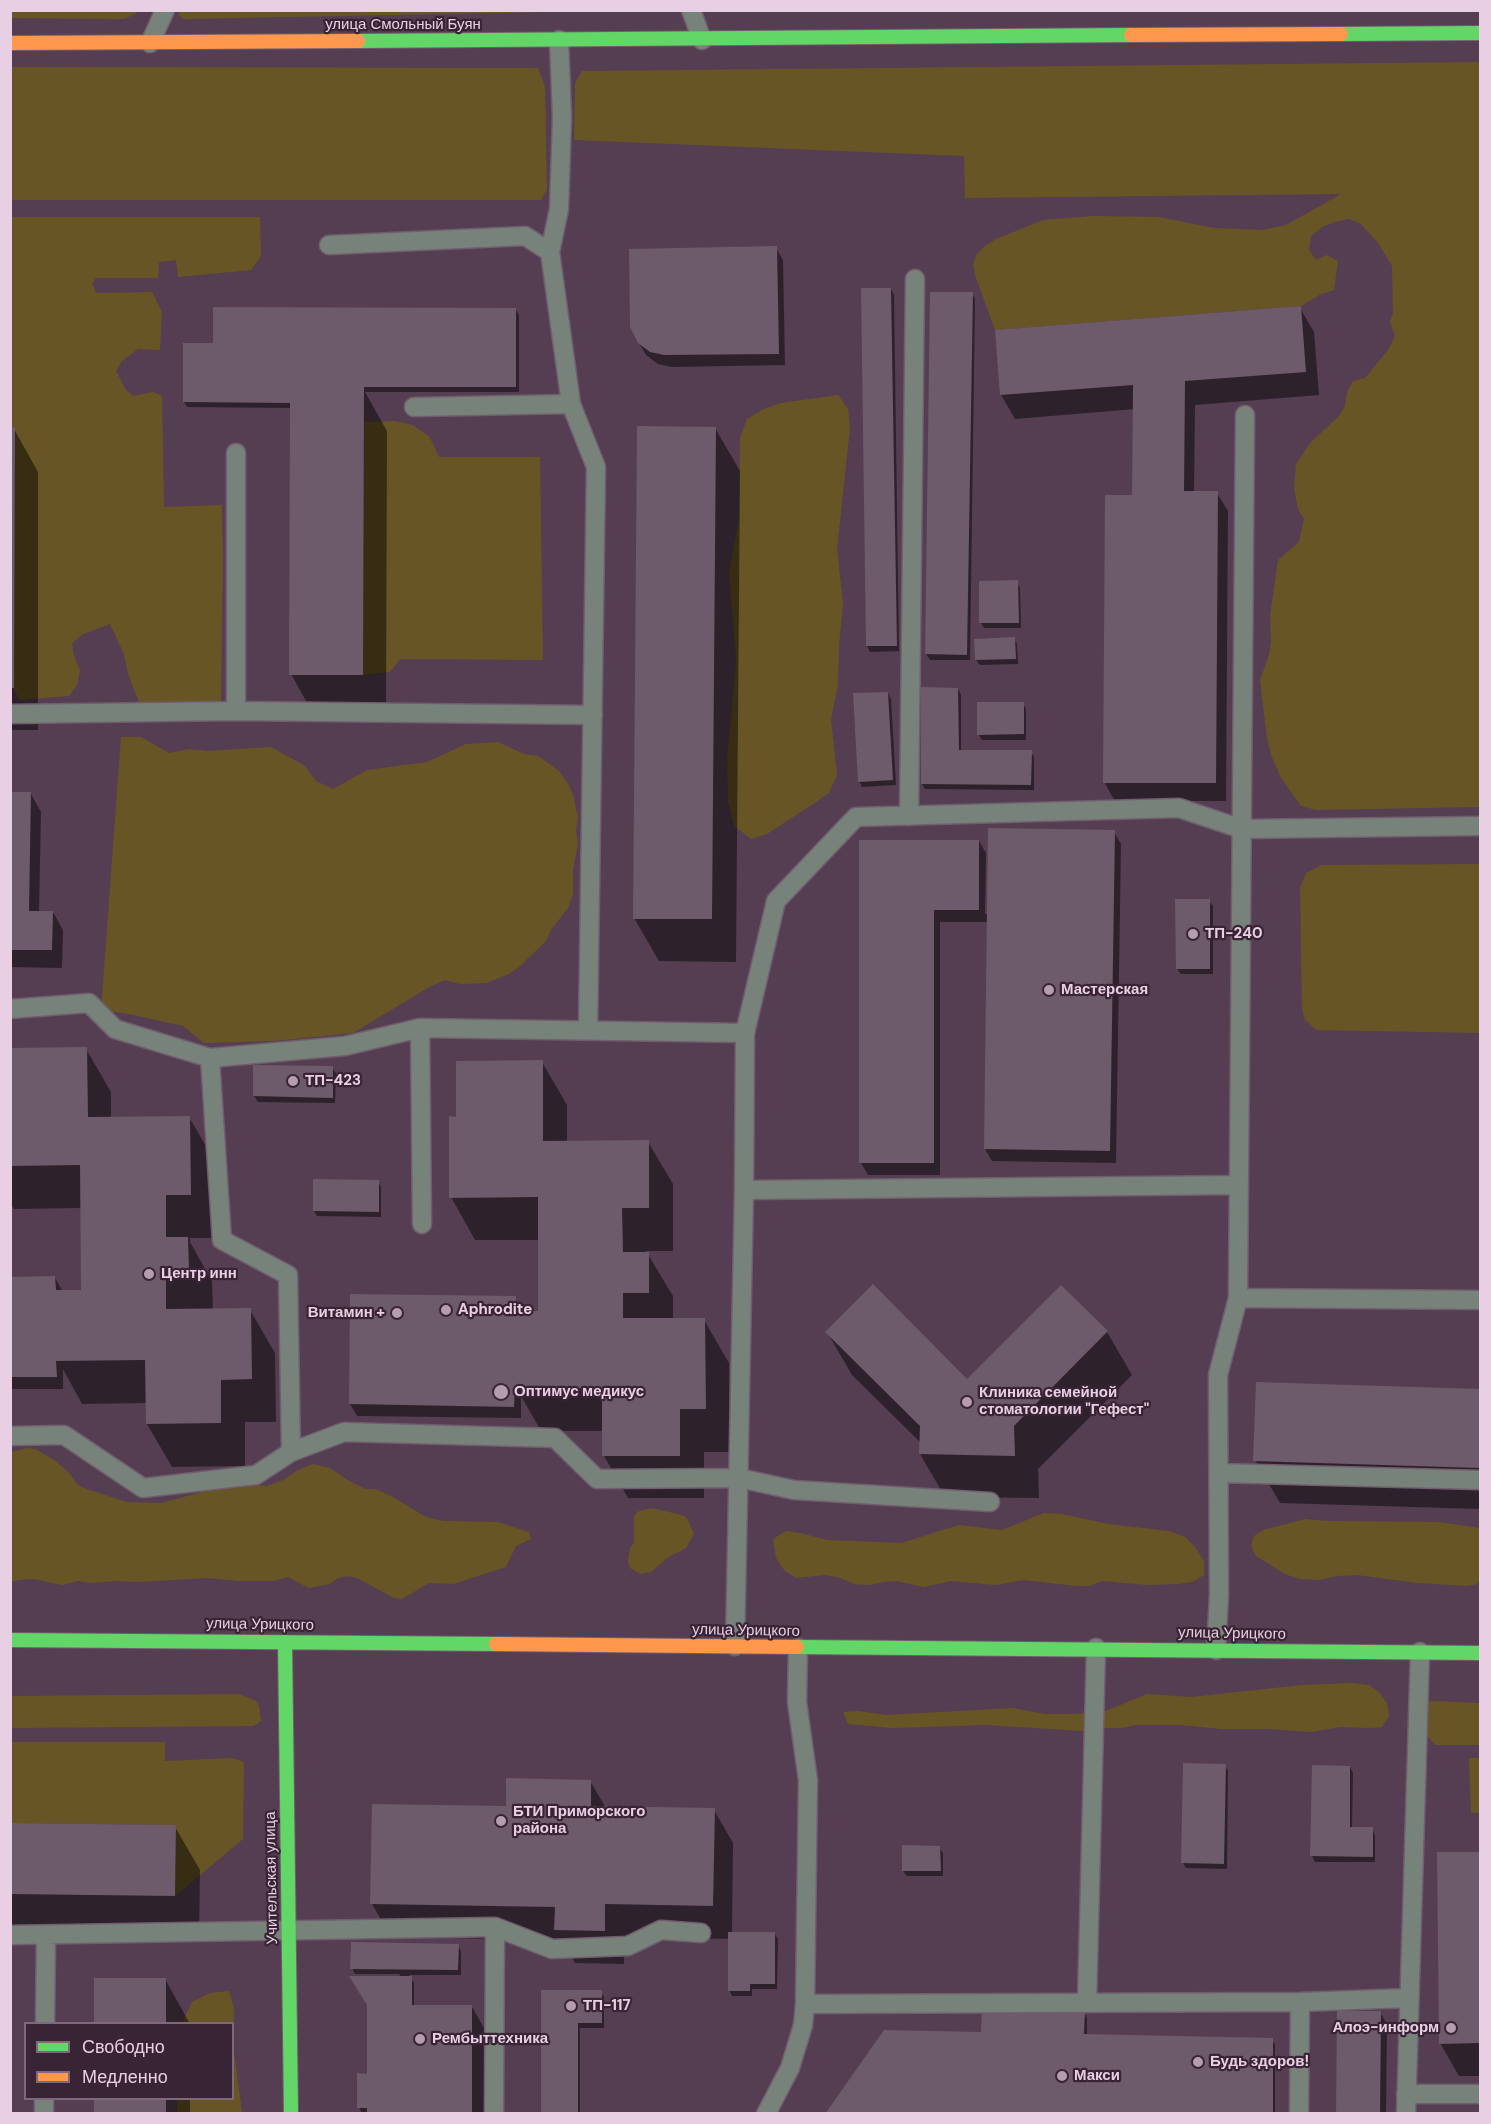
<!DOCTYPE html>
<meta charset="utf-8">
<style>
body{margin:0}
#map{position:relative;width:1491px;height:2124px;overflow:hidden;background:#553e52;font-family:"DM Sans",sans-serif}
canvas{display:block}
.frame{position:absolute;inset:0;border:12px solid #e9cfe4;pointer-events:none}
.legend{position:absolute;left:24px;top:2022px;width:210px;height:78px;box-sizing:border-box;background:#382435;border:2px solid #7f687b;margin:0;padding:8px 10px;list-style:none;font-size:18px;color:#e9cfe4}
.legend li{display:flex;align-items:center;gap:12px;height:30px}
.legend b{width:30px;border:2px solid #7f687b}
</style>
<div id="map">
<canvas width="1491" height="2124"></canvas>
<div class="frame"></div>
<ul class="legend">
<li><b style="height:8px;background:#63d668"></b>Свободно</li>
<li><b style="height:8px;background:#ff974d"></b>Медленно</li>
</ul>
</div>
<script>
const g = document.querySelector('canvas').getContext('2d');
g.lineJoin = 'round';
function fill(path, color) { g.fillStyle = color; g.fill(path, 'evenodd'); }
const toPath = rows => new Path2D(rows.map(r => 'M' + r).join(''));
function stroke(path, color, width, dash) { g.strokeStyle = color; g.lineWidth = width; g.lineCap = dash ? 'butt' : 'round'; g.setLineDash(dash || []); g.stroke(path); }
function label(font, color, halo, rows, align = 'center') {
  g.font = font + ' "DM Sans",sans-serif'; g.lineWidth = 4.5; g.setLineDash([]); g.textBaseline = 'middle'; g.strokeStyle = halo; g.fillStyle = color; for (const [text, x, y, turn = 0] of rows) {
    g.save(); g.translate(x, y); g.rotate((+turn || 0) * Math.PI / 180); g.textAlign = isNaN(turn) ? turn : align; if (halo) g.strokeText(text, 0, 0); g.fillText(text, 0, 0); g.restore();
  }
}
fill(toPath([
 [11,10,140,10,140,11,125,19,11,18],
 [178,11,178,10,603,11,183,19,179,15],
 [1480,62,1480,807,1316,810,1301,806,1281,778,1271,755,1267,738,1260,680,1269,655,1271,641,1270,616,1278,560,1299,542,1304,519,1298,509,1294,489,1296,464,1310,443,1339,416,1345,406,1347,392,1353,381,1365,378,1388,350,1395,336,1390,322,1393,313,1392,266,1378,243,1360,223,1348,219,1335,222,1322,227,1311,236,1309,250,1316,260,1327,255,1338,261,1334,290,1321,294,1301,306,995,330,975,275,973,264,977,254,985,246,996,239,1043,220,1093,216,1159,217,1214,228,1263,230,1286,225,1341,194,965,198,964,156,574,140,575,83,582,71],
 [11,67,538,68,545,87,547,190,541,200,11,200],
 [10,217,260,217,261,256,251,270,178,277,176,260,159,262,158,278,96,278,92,283,96,293,152,292,162,312,160,350,138,349,122,361,116,371,125,389,133,396,153,392,162,396,164,507,222,505,223,559,221,703,148,706,139,702,128,674,124,654,110,624,83,634,72,643,74,656,80,670,77,685,69,696,19,700,14,688,15,428,10,427],
 [838,395,848,409,850,428,837,549,843,604,839,645,838,684,831,720,837,775,829,793,813,804,767,834,751,839,734,826,728,801,727,760,736,659,729,574,739,517,740,438,747,419,764,409,781,403],
 [395,421,412,425,429,436,439,457,540,457,543,660,400,659,390,672,363,675,363,422],
 [121,737,141,737,169,753,189,749,207,751,271,747,305,766,316,781,333,789,367,770,427,762,466,744,498,742,524,754,538,756,559,771,567,782,573,794,578,818,576,830,578,844,573,870,573,895,568,908,551,930,546,941,519,967,509,974,486,983,460,984,445,980,431,986,353,1033,274,1041,204,1043,183,1026,129,1014,101,1010],
 [1480,864,1480,1033,1317,1030,1305,1020,1302,1008,1300,888,1306,873,1321,865],
 [27,1448,36,1449,57,1462,69,1473,78,1485,86,1489,127,1502,161,1503,213,1489,258,1485,266,1486,283,1480,298,1470,313,1464,330,1468,349,1481,366,1489,375,1489,391,1496,426,1517,443,1521,497,1522,529,1532,531,1539,516,1546,506,1567,453,1584,429,1583,402,1599,394,1598,357,1578,347,1576,338,1578,330,1584,309,1588,288,1577,274,1581,239,1581,208,1578,139,1582,116,1581,92,1583,78,1581,63,1585,33,1579,19,1580,11,1582,11,1452],
 [651,1508,682,1515,687,1518,694,1534,686,1548,667,1558,651,1572,640,1574,630,1568,628,1561,630,1548,634,1542,634,1516,639,1511],
 [1044,1513,1061,1514,1108,1524,1169,1531,1185,1537,1195,1547,1204,1561,1204,1575,1192,1582,1178,1584,1148,1585,1102,1581,1089,1586,1077,1586,1023,1580,996,1585,951,1581,923,1587,897,1581,883,1582,869,1585,854,1584,838,1577,824,1575,796,1578,784,1570,776,1558,773,1539,786,1531,800,1533,828,1540,901,1543,959,1525,1002,1530],
 [1305,1519,1326,1521,1438,1522,1480,1528,1480,1580,1477,1584,1467,1586,1417,1583,1357,1575,1337,1576,1319,1580,1299,1579,1285,1574,1256,1556,1251,1546,1254,1536,1263,1530],
 [1352,1683,1369,1685,1379,1692,1387,1703,1389,1716,1382,1727,1368,1728,1340,1727,1311,1732,1269,1729,1222,1729,1179,1725,1135,1725,1122,1728,1095,1728,1082,1731,985,1725,892,1728,848,1724,843,1712,858,1711,887,1715,1013,1708,1045,1714,1074,1714,1106,1711,1147,1694,1191,1697,1302,1685],
 [239,1694,256,1701,259,1706,261,1721,257,1724,253,1726,11,1728,11,1696],
 [1431,1701,1480,1703,1480,1745,1435,1745,1424,1732,1422,1705],
 [11,1742,165,1742,165,1761,232,1758,244,1762,243,1839,175,1896,176,1825,11,1823],
 [1469,1758,1480,1758,1480,1813,1471,1813],
 [229,1991,234,2008,233,2044,242,2113,177,2113,177,2099,232,2098,232,2024,182,2023,192,2002,210,1993]
]), '#685525');
fill(toPath([
 [776,248,783,260,785,365,672,367,658,364,646,355,639,343],
 [891,289,894,295,899,651,870,652,867,646,862,290],
 [972,294,975,299,970,660,930,660,926,654],
 [1300,308,1314,332,1319,395,1195,405,1194,493,1217,493,1228,511,1226,801,1115,801,1104,782,1133,496,1135,409,1015,419,1001,395],
 [516,310,519,315,519,392,365,392,387,431,386,718,315,717,291,674,291,408,187,407,184,402],
 [715,428,740,471,736,962,659,961,634,918],
 [10,429,14,429,38,472,38,730,10,730],
 [1017,582,1020,588,1021,628,984,628,981,623],
 [1014,638,1017,644,1018,664,980,665,976,660],
 [958,689,961,695,961,751,1031,752,1034,757,1034,790,925,789,922,784],
 [888,693,891,699,896,785,862,787,859,781],
 [1023,703,1026,709,1026,740,982,740,979,735],
 [10,794,31,794,41,812,39,912,53,912,63,930,62,968,10,967],
 [1114,832,1121,844,1116,1163,992,1161,985,1149,988,922,940,922,940,1175,868,1175,861,1163,861,841,979,841,986,853,985,914,988,914],
 [1209,901,1213,906,1213,974,1181,974,1177,969],
 [86,1049,111,1092,111,1118,189,1117,214,1160,215,1238,190,1238,190,1242,212,1281,213,1310,250,1310,275,1353,276,1422,245,1422,245,1466,172,1467,147,1424,147,1403,82,1404,63,1369,63,1389,10,1389,10,1278,55,1278,62,1290,83,1292,82,1208,14,1209,10,1203,10,1050],
 [542,1062,567,1105,567,1142,648,1142,673,1184,673,1251,646,1251,673,1296,673,1320,704,1320,729,1363,730,1452,704,1452,704,1498,628,1498,604,1456,604,1431,541,1431,521,1396,521,1418,357,1416,350,1404,351,1296,515,1298,522,1312,540,1312,540,1240,475,1240,451,1197,458,1118],
 [332,1068,336,1073,335,1103,258,1102,254,1096],
 [378,1182,381,1187,381,1217,317,1216,314,1211],
 [1061,1287,1107,1332,1132,1375,1038,1469,1039,1498,945,1497,920,1454,921,1443,852,1375,827,1332,968,1381],
 [1258,1384,1480,1391,1480,1509,1280,1503,1255,1460],
 [1225,1765,1228,1771,1227,1869,1186,1868,1183,1863],
 [1350,1767,1353,1773,1352,1829,1372,1829,1375,1835,1375,1862,1315,1862,1312,1856],
 [590,1781,606,1808,714,1810,733,1843,732,1933,774,1933,778,1939,777,1989,752,1989,752,1996,732,1996,729,1990,730,1939,624,1937,624,1964,575,1963,562,1940,391,1937,372,1904,507,1808],
 [10,1824,175,1827,200,1870,199,1939,10,1936],
 [939,1848,943,1853,943,1876,907,1876,903,1871],
 [1480,1853,1480,2076,1459,2076,1440,2043,1438,1854],
 [458,1945,461,1951,461,1975,409,1975,414,1983,414,2006,472,2007,491,2040,491,2114,362,2114,359,2107,400,1974,355,1974,352,1968],
 [165,1979,190,2024,96,2024],
 [542,1991,601,1992,604,1997,604,2028,580,2028,580,2114,542,2114],
 [1084,2012,1087,2018,1087,2036,1272,2040,1275,2045,1275,2114,827,2114,983,2033],
 [1380,2012,1387,2024,1386,2114,1338,2114],
 [96,2098,190,2098,190,2114,96,2114]
]), '#0007');
fill(toPath([
 [777,246,779,354,664,355,650,352,638,343,630,327,629,249],
 [861,288,891,288,897,646,866,646],
 [930,292,973,292,967,655,925,654],
 [1301,306,1306,372,1185,381,1184,491,1218,491,1216,783,1103,783,1105,495,1132,495,1133,385,1000,395,995,330],
 [213,307,516,308,516,387,364,387,363,675,289,675,290,403,183,402,183,343,213,343],
 [637,426,716,427,712,919,633,919],
 [10,427,15,427,14,688,10,688],
 [1018,580,1019,623,979,623,979,581],
 [1015,637,1016,659,975,660,974,639],
 [921,687,958,688,959,750,1032,750,1031,785,921,784],
 [888,692,893,780,858,782,853,693],
 [977,702,1024,702,1024,734,977,735],
 [10,792,31,792,29,911,53,911,52,950,10,950],
 [988,828,1115,830,1110,1151,984,1149],
 [859,840,979,840,979,910,934,910,934,1163,859,1163],
 [1175,899,1210,899,1210,969,1176,969],
 [87,1047,88,1117,190,1116,191,1195,166,1195,166,1237,188,1237,189,1270,166,1270,166,1309,251,1308,252,1379,221,1380,221,1423,146,1424,145,1360,56,1361,57,1377,10,1377,10,1277,55,1276,56,1290,81,1290,80,1165,10,1166,10,1048],
 [543,1060,543,1141,649,1140,649,1208,622,1208,623,1252,649,1252,649,1293,623,1293,623,1318,705,1318,706,1409,680,1409,680,1456,602,1456,602,1388,515,1389,514,1407,349,1404,350,1294,516,1296,516,1311,538,1311,538,1197,449,1198,449,1116,456,1117,456,1061],
 [253,1065,333,1066,333,1098,253,1096],
 [313,1179,379,1180,379,1212,313,1211],
 [873,1284,967,1379,1061,1285,1108,1331,1014,1426,1015,1456,919,1454,920,1426,825,1332],
 [1256,1382,1480,1389,1480,1468,1253,1461],
 [1183,1763,1226,1764,1224,1864,1181,1863],
 [1312,1765,1350,1766,1350,1827,1373,1827,1373,1857,1310,1856],
 [506,1778,591,1780,591,1806,715,1808,713,1906,605,1904,605,1931,554,1930,555,1907,370,1904,372,1804,506,1806],
 [10,1823,176,1825,175,1896,10,1894],
 [902,1845,940,1846,941,1871,902,1871],
 [1437,1852,1480,1852,1480,2043,1439,2044],
 [728,1932,775,1932,775,1984,750,1984,750,1991,728,1991],
 [351,1942,459,1944,458,1970,350,1969],
 [349,1976,412,1976,412,2005,472,2005,472,2114,367,2114,367,2108,357,2108,357,2073,367,2074,367,2005],
 [94,1978,166,1978,166,2024,94,2024],
 [541,1990,602,1990,602,2023,578,2023,578,2114,541,2114],
 [982,2009,1085,2011,1084,2034,1273,2038,1273,2114,825,2114,884,2030,981,2032],
 [1337,2011,1381,2011,1380,2114,1336,2114],
 [94,2098,166,2098,166,2114,94,2114]
]), '#6d5a6a');
const lane = toPath([
 [691,10,702,40],
 [150,43,165,10],
 [329,245,525,236,550,252,571,404],
 [550,252,559,209,562,117,559,40],
 [414,407,571,404,596,467,588,1030],
 [236,711,236,453],
 [10,714,236,711,593,715],
 [909,816,915,279],
 [10,1009,89,1003,115,1029,210,1058,345,1046,420,1028,745,1033],
 [420,1028,422,1224],
 [210,1058,222,1240,288,1275,291,1452],
 [744,1190,1239,1185],
 [1238,1298,1480,1300],
 [10,1436,64,1435,143,1488,256,1475,291,1452,344,1432,555,1438,597,1479,739,1478,794,1490,990,1502],
 [1219,1473,1480,1480],
 [735,1646,744,1190,745,1033,776,901,856,817,1179,808,1242,829,1480,826],
 [1216,1650,1219,1595,1218,1375,1238,1298,1245,415],
 [10,1935,495,1927,552,1949,628,1946,661,1930,701,1933],
 [1087,2002,1096,1648],
 [805,2004,1300,2002,1409,1998],
 [45,2024,46,1936],
 [1406,2094,1480,2094],
 [44,2114,44,2098],
 [494,2114,495,1927],
 [766,2114,790,2068,803,2025,805,2004,808,1780,797,1702,798,1648],
 [1299,2114,1300,2002],
 [1406,2114,1420,1652]
]);
const fast = toPath([
 [1341,34,1480,33],
 [358,41,1131,35],
 [10,1640,496,1644],
 [285,1642,291,2114],
 [797,1647,1480,1653]
]);
const slow = toPath([
 [1131,35,1341,34],
 [10,43,358,41],
 [496,1644,797,1647]
]);
stroke(lane, '#715d6e', 21);
stroke(fast, '#715d6e', 16);
stroke(slow, '#715d6e', 16);
stroke(lane, '#77827a', 18);
stroke(fast, '#63d668', 14);
stroke(slow, '#ff974d', 14);
for (const [x, y, r, color] of [
 [1193,934,6,"#b59cb1"],
 [1049,990,6,"#b59cb1"],
 [293,1081,6,"#b59cb1"],
 [149,1274,6,"#b59cb1"],
 [446,1310,6,"#b59cb1"],
 [397,1313,6,"#b59cb1"],
 [501,1392,8,"#b59cb1"],
 [967,1402,6,"#b59cb1"],
 [501,1821,6,"#b59cb1"],
 [571,2006,6,"#b59cb1"],
 [1451,2028,6,"#b59cb1"],
 [420,2039,6,"#b59cb1"],
 [1198,2062,6,"#b59cb1"],
 [1062,2076,6,"#b59cb1"]
]) { const dot = new Path2D(); dot.arc(x, y, r, 0, 2 * Math.PI); g.fillStyle = color; g.fill(dot); stroke(dot, '#382435', 2); }
label('15px', '#e9cfe4', '#382435', [
 ["улица Смольный Буян",403,25],
 ["улица Урицкого",260,1625,1],
 ["улица Урицкого",746,1631,1],
 ["улица Урицкого",1232,1634,1],
 ["Учительская улица",272,1878,-91]
]);
label('bold 15px', '#e9cfe4', '#382435', [
 ["ТП-240",1205,934],
 ["Мастерская",1061,990],
 ["ТП-423",305,1081],
 ["Центр инн",161,1274],
 ["Aphrodite",458,1310],
 ["Витамин +",385,1313,"right"],
 ["Оптимус медикус",514,1392],
 ["Клиника семейной",979,1393],
 ["стоматологии \"Гефест\"",979,1410],
 ["БТИ Приморского",513,1812],
 ["района",513,1829],
 ["ТП-117",583,2006],
 ["Алоэ-информ",1439,2028,"right"],
 ["Рембыттехника",432,2039],
 ["Будь здоров!",1210,2062],
 ["Макси",1074,2076]
], 'left');
</script>
